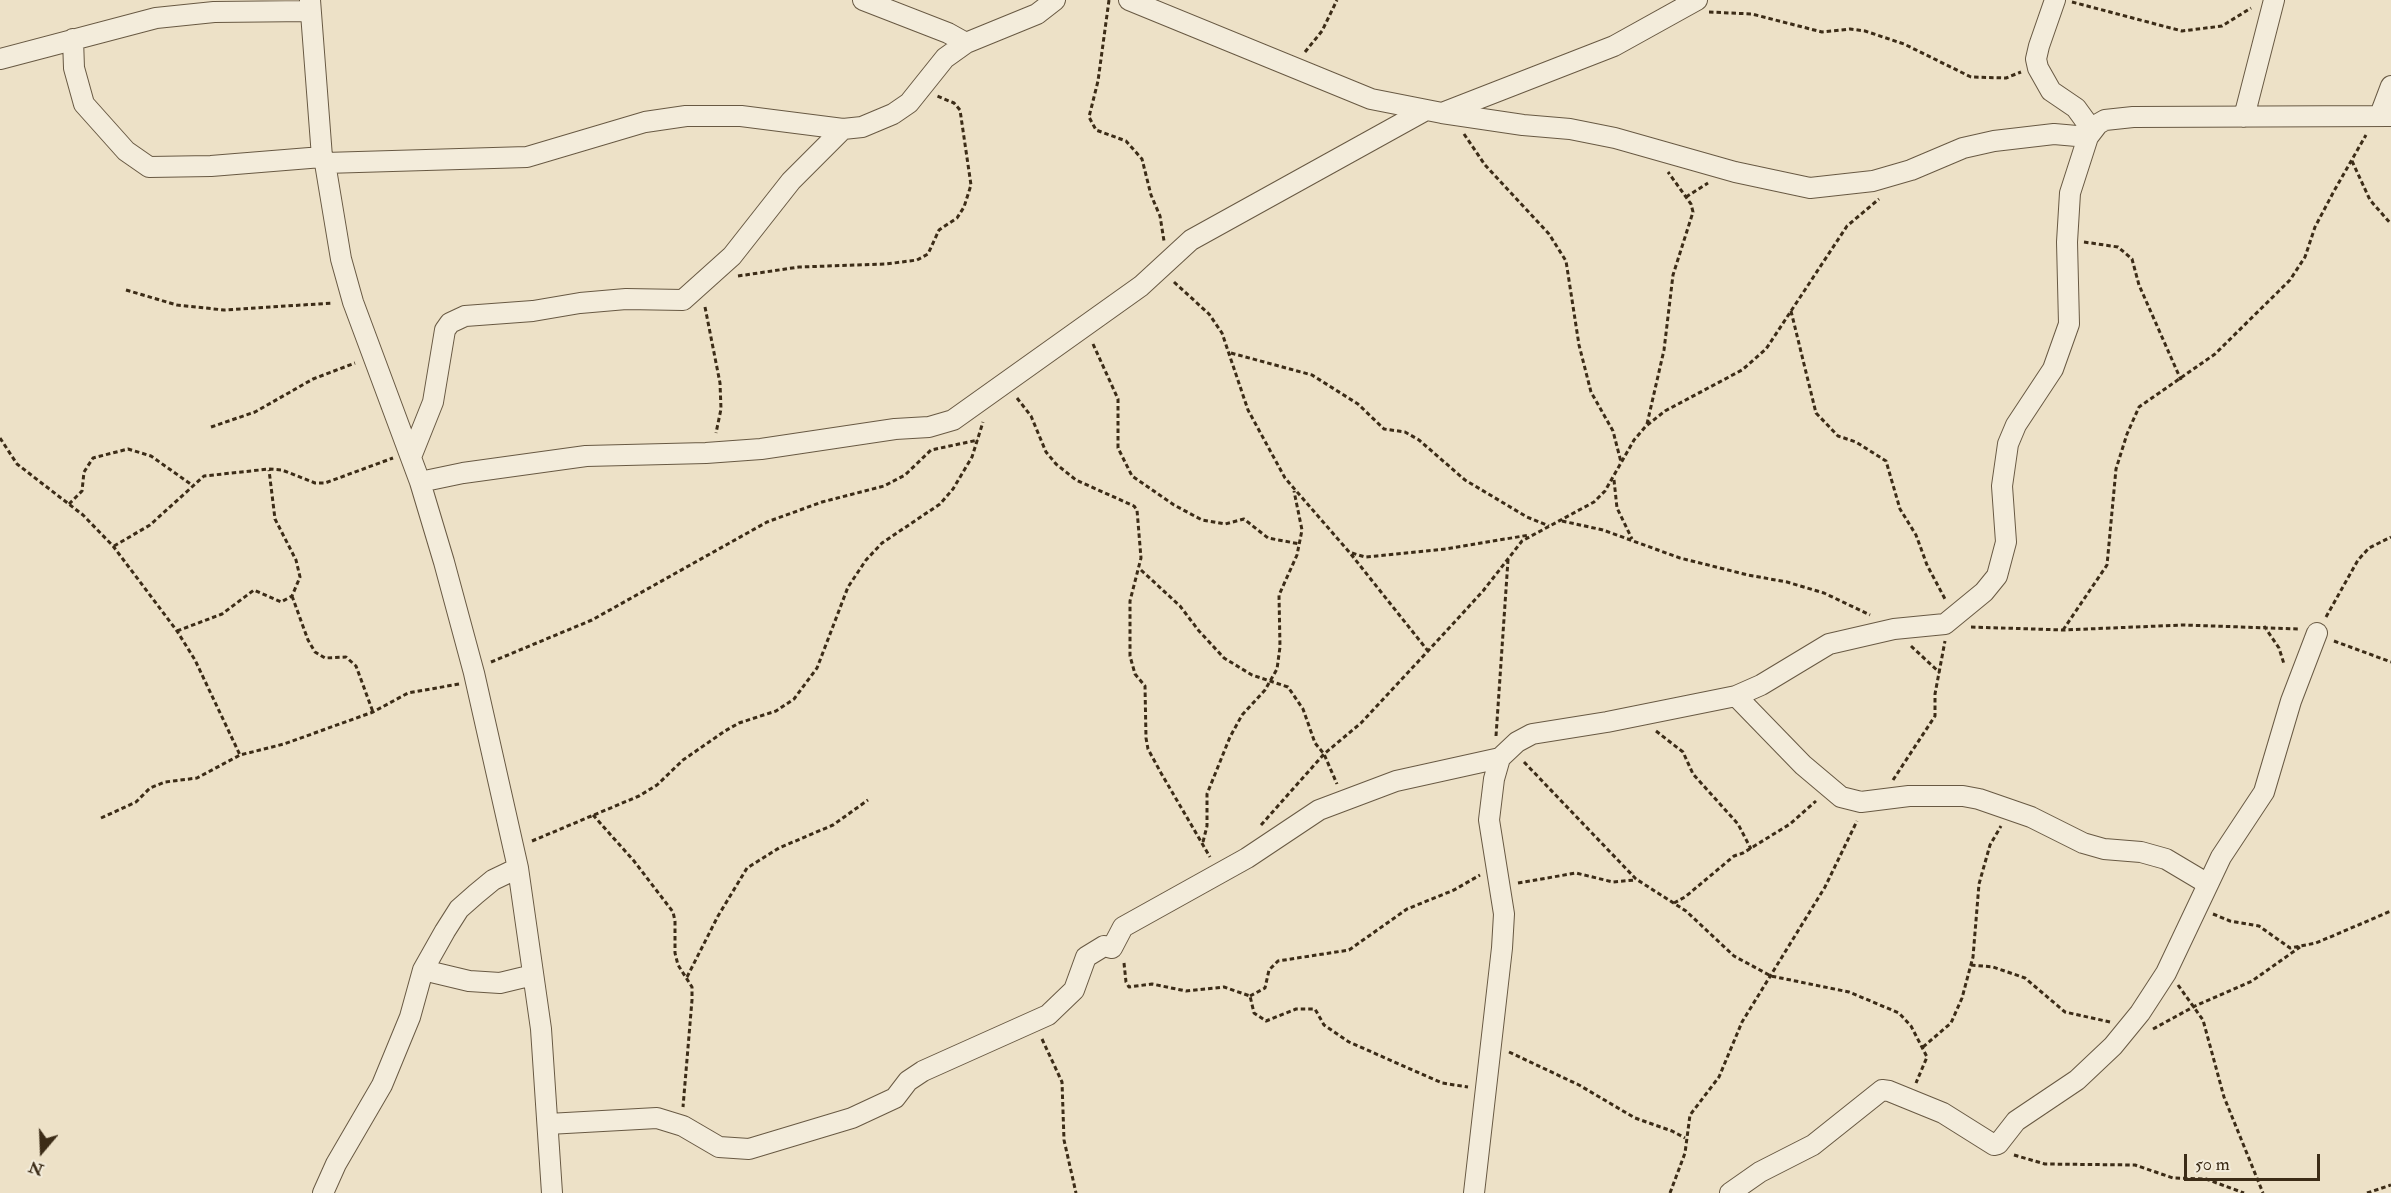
<!DOCTYPE html>
<style>
body{margin:0}
#map{position:relative;width:2391px;height:1193px;overflow:hidden;background:#ede1c7;font-family:"IM FELL Double Pica",serif}
canvas{display:block}
.north{position:absolute;left:12px;top:1121px;width:60px;height:60px;-webkit-text-stroke:4px #f3ecdb;paint-order:stroke;rotate:199deg;font-size:16px;font-weight:700;line-height:24px;text-align:center;color:#3c2c17}
.north::after{content:'';display:block;margin:auto;width:21px;height:27px;background:#3c2c17;clip-path:polygon(50% 0,100% 100%,50% 72%,0 100%)}
.scale{position:absolute;left:2184px;top:1154px;width:136px;height:27px;box-sizing:border-box;border:3px solid #3c2c17;border-top:0;padding-left:8px;font-size:18px;line-height:21px;white-space:nowrap;color:#3c2c17;-webkit-text-stroke:4px #f3ecdb;paint-order:stroke}
</style>
<div id="map">
<canvas width="2391" height="1193"></canvas>
<div class="north">N</div>
<div class="scale">50 m</div>
</div>
<script>
const g = document.querySelector('canvas').getContext('2d');
g.lineJoin = 'round';
const toPath = rows => new Path2D(rows.map(r => 'M' + r).join(''));
function stroke(path, color, width, dash) { g.strokeStyle = color; g.lineWidth = width; g.lineCap = dash ? 'butt' : 'round'; g.setLineDash(dash || []); g.stroke(path); }
const minor = toPath([
 [310,0,322,157,325,163,341,259,353,302,420,482,444,562,474,673,518,868,541,1029,552,1193],
 [863,0,948,33,966,43],
 [1129,0,1371,99,1442,113,1614,46,1697,0],
 [2055,0,2039,46,2036,59,2038,68,2051,91,2076,108,2092,130],
 [73,39,74,68,84,104,126,151,149,167,211,166,322,157],
 [0,59,156,18,214,12,310,11],
 [1442,113,1523,125,1570,129,1615,138,1735,172,1810,188,1873,181,1911,170,1963,148,1994,141,2054,134,2088,137],
 [2380,115,2391,86],
 [2244,117,2274,0],
 [325,163,527,157,645,122,686,116,741,116,843,129,862,127,893,114,909,103,945,58,966,43,1037,14,1055,0],
 [411,457,433,402,445,330,450,323,465,316,533,311,580,303,626,299,683,300,732,256,791,181,843,129],
 [420,482,463,473,586,456,706,453,761,449,895,429,929,427,953,420,1141,286,1191,240,1426,110],
 [1736,696,1803,765,1841,797,1861,802,1909,796,1963,796,1979,799,2031,817,2083,843,2104,849,2141,852,2166,859,2208,884],
 [423,970,469,981,500,983,533,975],
 [548,1124,657,1118,683,1126,719,1147,749,1149,852,1118,895,1098,908,1081,923,1071,1048,1015,1074,990,1086,957,1104,946,1112,948,1123,927,1247,858,1319,810,1396,781,1500,758],
 [323,1193,336,1164,382,1085,410,1017,423,970,445,931,459,909,476,894,493,880,518,868],
 [1474,1193,1502,948,1504,914,1489,820,1494,779,1500,758,1517,742,1532,734,1607,722,1736,696,1761,685,1829,644,1894,629,1945,624,1984,592,1997,576,2006,542,2002,486,2008,444,2016,425,2053,369,2069,324,2067,242,2070,193,2088,137,2098,124,2105,120,2133,117,2391,116],
 [1730,1193,1760,1172,1813,1145,1882,1090,1889,1091,1943,1113,1994,1145,1998,1144,2016,1121,2077,1080,2113,1046,2140,1013,2166,973,2221,857,2264,792,2291,701,2317,633]
]);
stroke(minor, '#685943', 22);
stroke(toPath([
 [1109,0,1098,81,1089,117,1096,130,1126,141,1142,159,1151,195,1160,216,1164,241],
 [2072,2,2182,31,2222,26,2251,8],
 [1709,12,1752,14,1822,32,1850,29,1865,31,1904,44,1971,77,2006,78,2021,72],
 [1305,52,1322,31,1337,0],
 [1464,134,1485,165,1549,234,1566,261,1579,345,1591,392,1613,431,1621,462],
 [2352,161,2370,200,2391,224],
 [1686,197,1708,183],
 [2084,242,2118,247,2132,259,2139,285,2181,380],
 [738,276,799,267,886,264,917,260,928,254,939,230,957,218,964,207,971,185,960,110,954,103,937,96],
 [1174,282,1209,314,1222,333,1248,410,1285,478,1350,553,1428,651],
 [126,290,177,305,224,310,333,303],
 [705,307,720,383,721,409,716,433],
 [1791,311,1816,413,1838,436,1856,442,1886,461,1900,509,1916,535,1927,565,1945,599],
 [1093,344,1118,399,1118,448,1132,476,1174,505,1202,520,1225,524,1244,519,1268,538,1300,544],
 [1231,353,1312,375,1358,404,1384,429,1405,432,1419,440,1465,480,1527,517,1549,526],
 [1017,398,1031,416,1046,452,1056,464,1076,480,1134,506,1137,510,1141,558,1130,601,1130,656,1135,674,1145,686,1146,738,1148,749,1161,773,1210,857],
 [1647,424,1664,350,1673,275,1693,212,1691,204,1668,172],
 [211,427,255,412,313,379,355,363],
 [0,438,17,464,83,515,113,546,177,631,195,660,240,755],
 [1614,480,1617,508,1632,539],
 [69,504,82,491,84,472,93,458,128,449,151,456,192,485],
 [1562,521,1603,530,1680,558,1748,575,1787,582,1824,593,1870,615],
 [114,546,150,525,204,476,269,469,282,470,315,483,325,483,393,458],
 [1352,553,1365,557,1377,556,1446,549,1529,535],
 [1141,570,1180,606,1199,631,1224,658,1252,675,1288,687,1303,709,1315,743,1324,754,1337,784],
 [292,596,308,640,315,652,325,658,346,657,356,666,373,712],
 [2326,617,2358,560,2369,548,2391,537],
 [2264,626,2279,648,2284,664],
 [1971,627,2063,630,2183,625,2300,629],
 [2063,630,2107,565,2116,469,2127,434,2139,407,2215,354,2290,280,2305,257,2315,227,2334,191,2366,135],
 [177,631,222,614,254,590,281,602,292,596,300,577,296,560,275,519,269,470],
 [2334,641,2391,662],
 [1911,646,1940,673],
 [491,662,592,620,767,522,822,502,884,486,905,475,931,450,978,440],
 [1656,731,1683,752,1693,774,1738,824,1751,849],
 [1496,736,1508,560],
 [1524,762,1636,879,1686,911,1734,956,1771,976,1849,992,1899,1013,1911,1026,1927,1057,1916,1083],
 [1893,780,1935,716,1935,694,1945,641],
 [593,815,634,861,673,912,675,921,675,953,678,965,692,987,692,1000,683,1107],
 [101,818,136,802,150,788,165,782,197,778,240,755,284,744,373,712,408,693,459,684],
 [1261,825,1324,754,1361,723,1428,651,1483,591,1522,541,1594,502,1605,491,1634,440,1646,426,1665,411,1742,370,1766,349,1847,226,1879,199],
 [532,841,639,796,657,785,683,760,725,731,739,723,776,711,794,699,817,668,848,587,866,560,882,543,940,504,953,489,972,457,983,422],
 [1203,842,1207,826,1207,794,1230,737,1242,715,1265,690,1277,669,1280,647,1279,595,1297,555,1302,530,1294,491],
 [1518,883,1576,873,1613,882,1635,880],
 [1674,903,1685,897,1734,856,1743,853,1790,824,1816,801],
 [2213,914,2230,921,2259,926,2290,948,2316,943,2391,911],
 [1124,963,1126,982,1129,987,1152,984,1186,991,1224,987,1250,996,1254,1013,1266,1021,1296,1009,1315,1009,1324,1025,1349,1042,1442,1083,1468,1087],
 [1971,965,1993,967,2025,978,2065,1012,2110,1022],
 [687,977,718,916,747,868,779,848,833,825,868,800],
 [2178,985,2203,1020,2224,1097,2263,1193],
 [1250,996,1265,988,1269,970,1278,961,1349,950,1407,909,1454,890,1480,875],
 [2153,1029,2195,1006,2252,981,2300,947],
 [1042,1039,1062,1082,1064,1140,1076,1193],
 [1923,1047,1951,1023,1962,998,1973,957,1979,884,1990,845,2001,826],
 [1509,1052,1579,1085,1635,1118,1672,1131,1685,1138],
 [2014,1155,2045,1164,2135,1165,2173,1178,2206,1179,2244,1193],
 [1670,1193,1685,1153,1690,1115,1719,1077,1742,1022,1825,887,1857,821],
 [2367,1193,2391,1185]
]), '#3c2c17', 3, [4.5, 3]);
stroke(minor, '#f3ecdb', 20);
</script>
